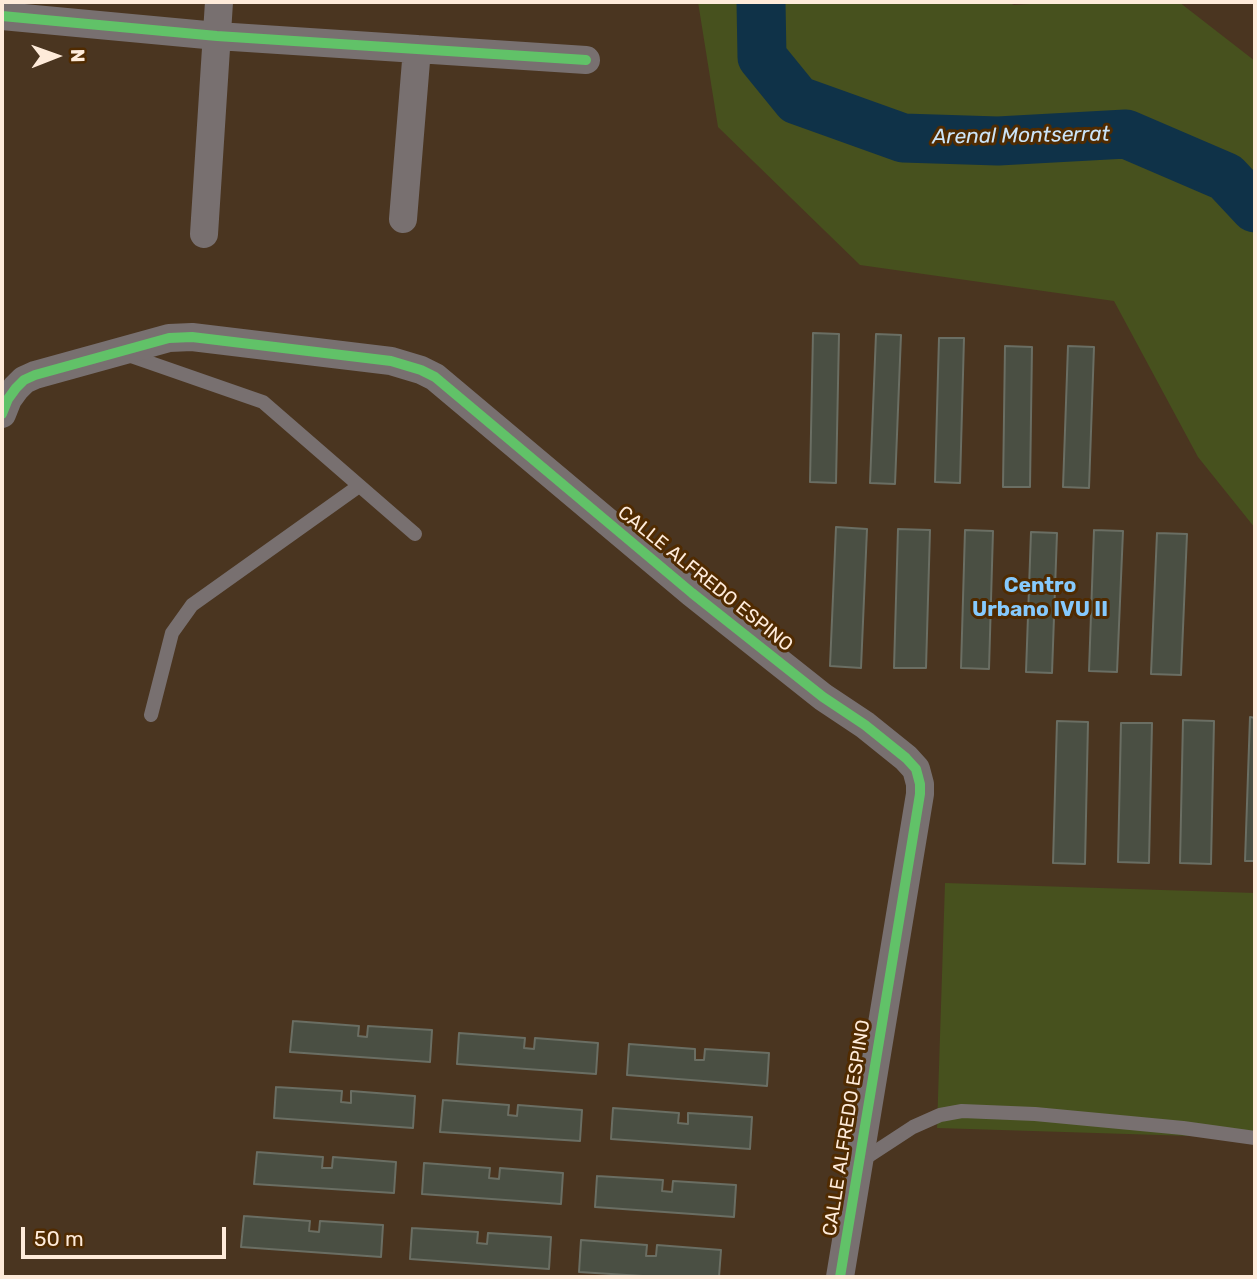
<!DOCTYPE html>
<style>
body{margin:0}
#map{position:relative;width:1257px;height:1279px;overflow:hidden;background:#4a3520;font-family:Rubik,sans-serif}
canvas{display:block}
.frame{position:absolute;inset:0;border:4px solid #feebda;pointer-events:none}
.north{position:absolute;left:21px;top:21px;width:70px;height:70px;-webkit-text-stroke:5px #502b01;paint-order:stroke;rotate:89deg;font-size:19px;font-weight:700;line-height:28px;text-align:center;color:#feebda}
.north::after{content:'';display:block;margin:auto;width:24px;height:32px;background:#feebda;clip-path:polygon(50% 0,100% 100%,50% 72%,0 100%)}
.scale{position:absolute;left:21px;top:1227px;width:205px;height:32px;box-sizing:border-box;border:4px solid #feebda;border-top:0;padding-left:9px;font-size:21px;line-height:24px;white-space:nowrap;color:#feebda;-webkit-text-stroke:5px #502b01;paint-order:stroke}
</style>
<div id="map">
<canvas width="1257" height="1279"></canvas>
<div class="frame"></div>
<div class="north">N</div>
<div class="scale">50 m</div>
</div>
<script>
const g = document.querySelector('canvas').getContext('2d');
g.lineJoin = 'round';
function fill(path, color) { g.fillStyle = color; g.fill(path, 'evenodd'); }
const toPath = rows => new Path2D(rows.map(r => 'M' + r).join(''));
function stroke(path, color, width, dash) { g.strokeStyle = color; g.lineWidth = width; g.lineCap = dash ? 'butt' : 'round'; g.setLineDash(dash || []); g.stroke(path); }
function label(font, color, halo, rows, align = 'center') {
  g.font = font + ' Rubik,sans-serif'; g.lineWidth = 6; g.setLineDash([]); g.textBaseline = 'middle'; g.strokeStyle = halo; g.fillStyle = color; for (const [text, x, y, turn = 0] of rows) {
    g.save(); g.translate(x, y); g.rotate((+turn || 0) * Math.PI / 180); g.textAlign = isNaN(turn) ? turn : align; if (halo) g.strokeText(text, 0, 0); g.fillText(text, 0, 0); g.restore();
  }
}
fill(toPath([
 [698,2,1007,2,1014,5,1060,2,1179,2,1255,61,1255,528,1198,457,1114,301,860,265,718,127],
 [945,883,1255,893,1255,1138,937,1128]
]), '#47511e');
stroke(toPath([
 [761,2,762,57,797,100,903,138,998,141,1126,134,1226,177,1255,208]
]), '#0f3248', 49);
const building = toPath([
 [813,333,839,334,836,483,810,482,813,333],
 [876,334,901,335,895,484,870,483,876,334],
 [939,338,964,338,960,483,935,482,939,338],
 [1005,346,1032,347,1030,487,1003,487,1005,346],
 [1068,346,1094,347,1089,488,1063,487,1068,346],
 [836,527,867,529,861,668,830,666,836,527],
 [898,529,930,530,926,668,894,668,898,529],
 [965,530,993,531,989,669,961,668,965,530],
 [1094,530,1123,531,1117,672,1089,671,1094,530],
 [1031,532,1057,533,1052,673,1026,672,1031,532],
 [1157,533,1187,534,1181,675,1151,674,1157,533],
 [1250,717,1255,718,1255,861,1245,861,1250,717],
 [1183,720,1214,721,1211,864,1180,863,1183,720],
 [1057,721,1088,722,1085,864,1053,863,1057,721],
 [1121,723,1152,723,1149,863,1118,862,1121,723],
 [293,1021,359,1026,358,1036,367,1037,368,1026,432,1030,430,1062,290,1052,293,1021],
 [459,1033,525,1038,524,1048,534,1049,535,1038,598,1043,596,1074,457,1064,459,1033],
 [629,1044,695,1049,695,1060,704,1060,705,1049,769,1053,767,1086,627,1075,629,1044],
 [276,1087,342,1091,341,1102,351,1103,351,1091,415,1096,413,1128,274,1118,276,1087],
 [443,1100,509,1105,508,1115,517,1116,518,1105,582,1110,580,1141,440,1132,443,1100],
 [613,1108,679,1113,678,1123,688,1124,688,1113,752,1117,750,1149,611,1139,613,1108],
 [257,1152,323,1157,322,1168,332,1168,333,1157,396,1162,394,1193,254,1184,257,1152],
 [424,1163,490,1168,489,1178,499,1179,500,1168,563,1173,561,1204,422,1194,424,1163],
 [597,1176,663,1180,662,1191,672,1192,673,1181,736,1185,734,1217,595,1207,597,1176],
 [244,1216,310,1221,309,1231,319,1232,320,1221,383,1225,381,1257,241,1247,244,1216],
 [412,1228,478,1232,477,1243,487,1244,488,1233,551,1237,549,1269,410,1259,412,1228],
 [581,1240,647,1245,646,1256,656,1256,657,1245,721,1250,719,1277,659,1277,579,1272,581,1240]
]);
fill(building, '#4a4f43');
stroke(building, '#6a6e63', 2);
stroke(toPath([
 [125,354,263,402,415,534],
 [151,715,172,633,192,605,359,486],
 [861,1161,913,1127,940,1115,962,1111,1035,1114,1183,1128,1255,1138]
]), '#787070', 14);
stroke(toPath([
 [2,16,217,36,586,60],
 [403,219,417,49],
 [204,234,219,2],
 [2,414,8,399,16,388,24,380,35,375,169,338,192,337,391,361,421,370,435,377,692,593,823,697,865,725,906,758,916,769,920,784,920,794,840,1277]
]), '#787070', 28);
stroke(toPath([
 [2,16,217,36,586,60],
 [2,414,8,399,16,388,24,380,35,375,169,338,192,337,391,361,421,370,435,377,692,593,823,697,865,725,906,758,916,769,920,784,920,794,840,1277]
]), '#61c268', 10);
label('19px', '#feebda', '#502b01', [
 ["CALLE ALFREDO ESPINO",705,579,39],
 ["CALLE ALFREDO ESPINO",847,1128,-81]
]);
label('italic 21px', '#cbe4f8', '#502b01', [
 ["Arenal Montserrat",1021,136,-1]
]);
label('bold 21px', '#86cafd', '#502b01', [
 ["Centro",1040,586],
 ["Urbano IVU II",1040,610]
]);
</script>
